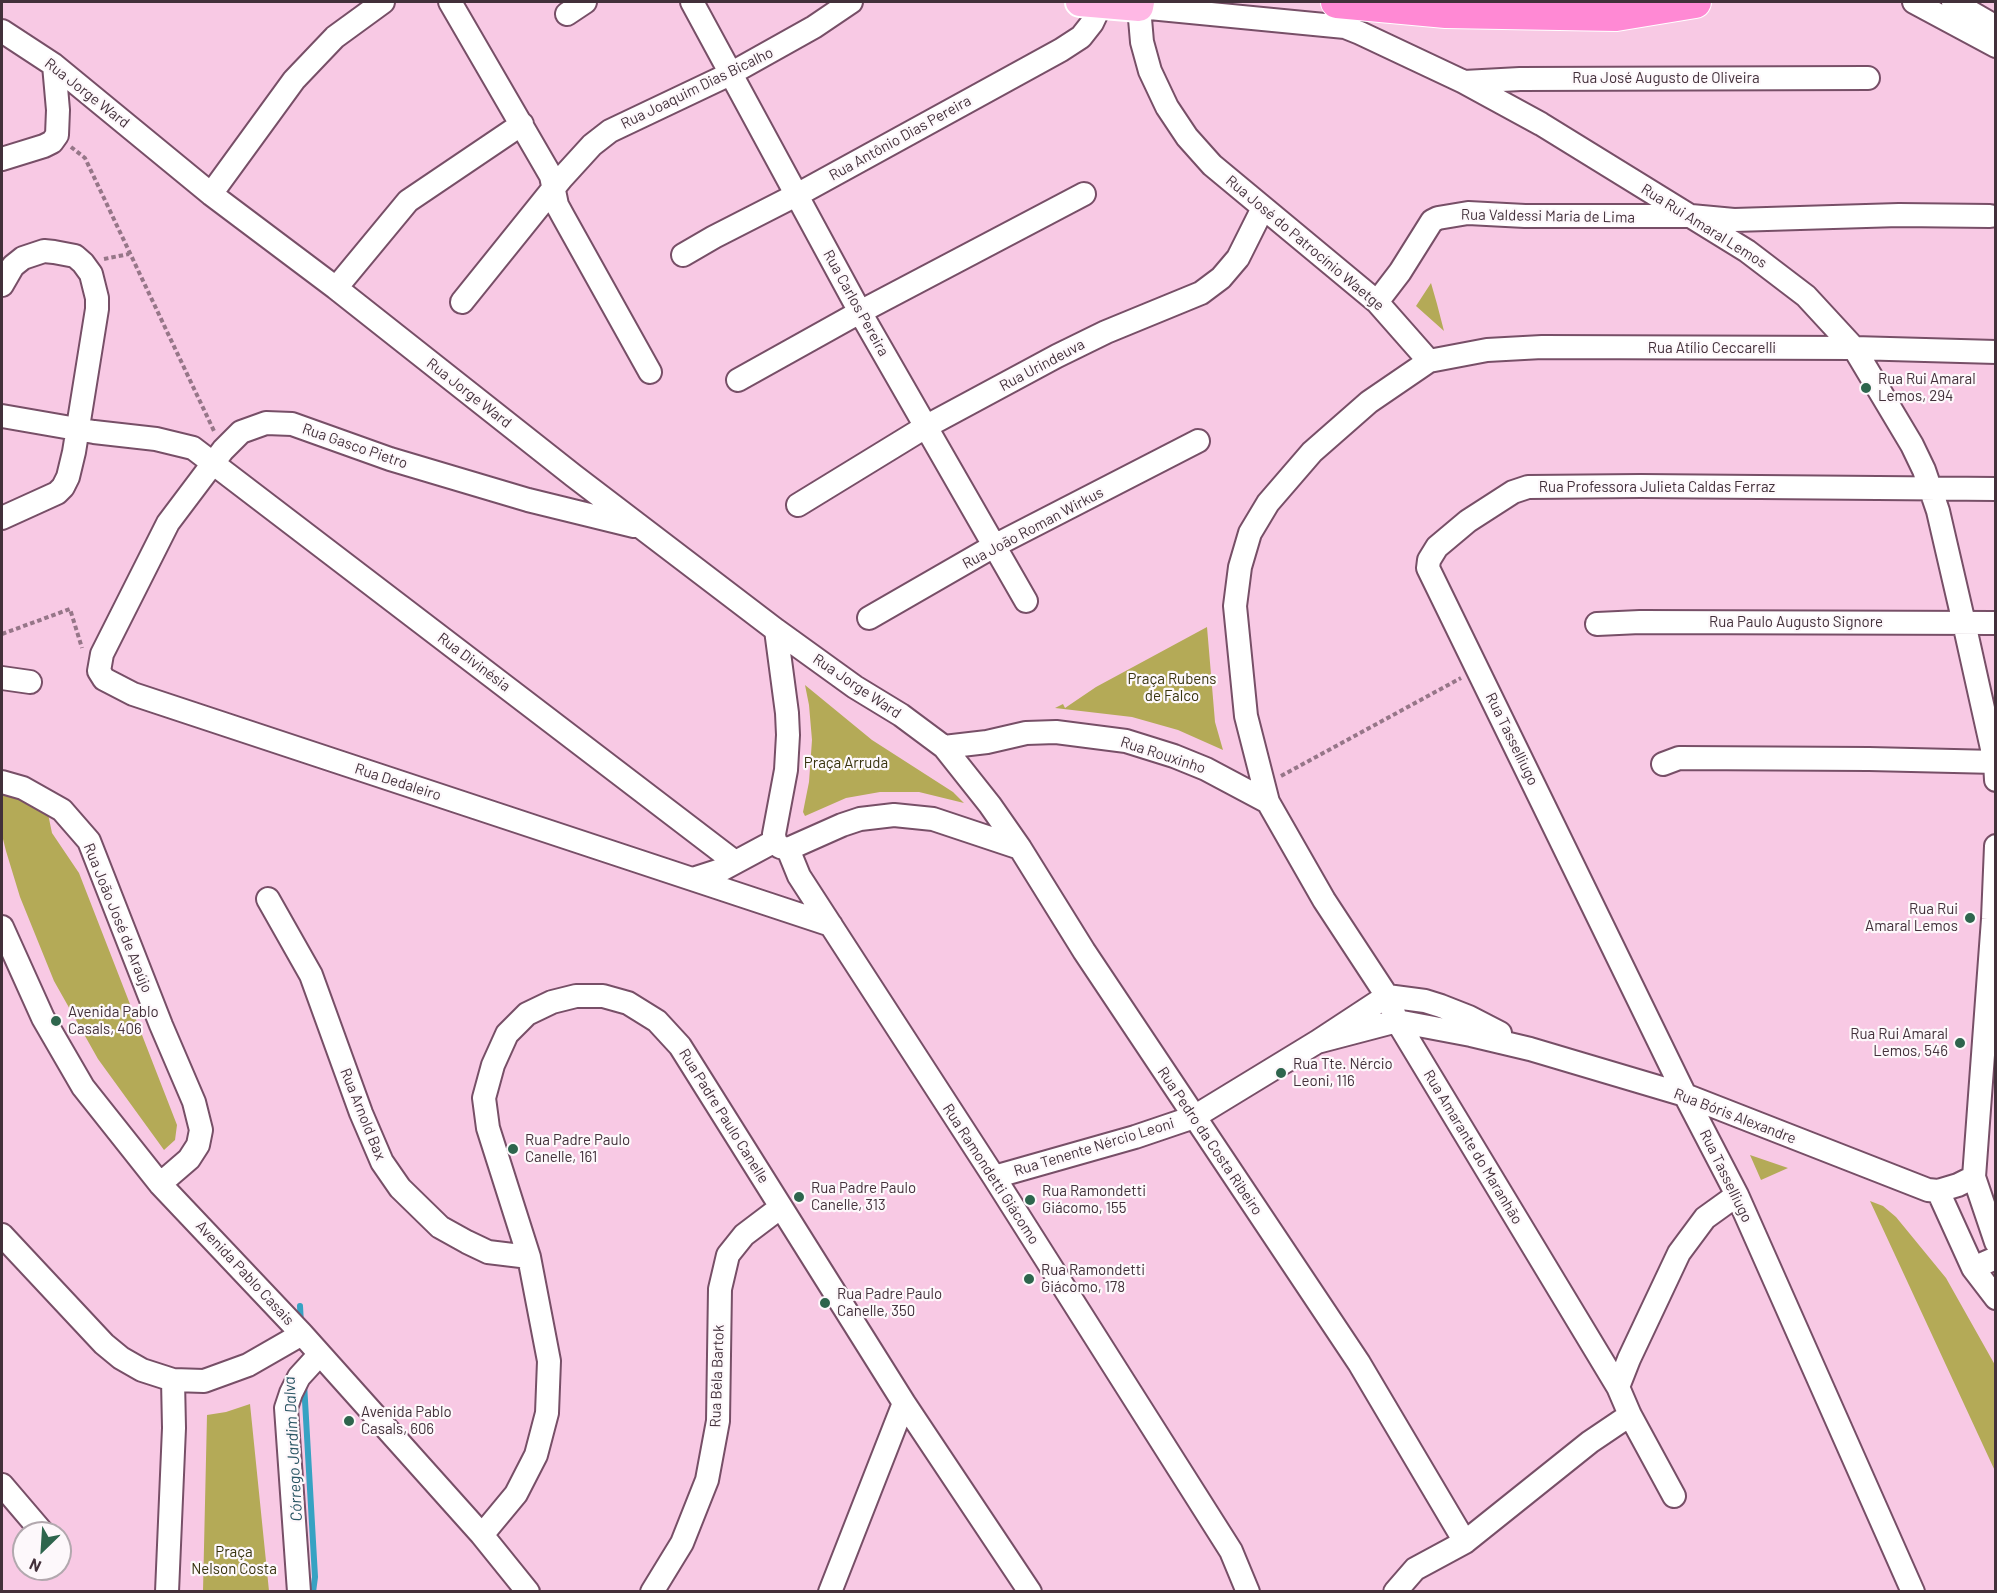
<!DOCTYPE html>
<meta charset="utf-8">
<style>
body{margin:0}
#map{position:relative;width:1997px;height:1593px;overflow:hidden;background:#f8c9e4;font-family:Barlow,sans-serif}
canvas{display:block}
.frame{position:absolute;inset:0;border:3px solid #42303a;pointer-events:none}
.north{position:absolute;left:12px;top:1521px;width:60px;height:60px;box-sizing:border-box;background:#fdf8fb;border:2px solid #b2a8ae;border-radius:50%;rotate:205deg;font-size:16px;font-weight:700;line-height:24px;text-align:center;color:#42303a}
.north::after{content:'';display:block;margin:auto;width:21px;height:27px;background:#2e654d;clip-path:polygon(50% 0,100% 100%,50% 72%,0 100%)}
</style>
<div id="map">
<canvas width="1997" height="1593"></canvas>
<div class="frame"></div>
<div class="north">N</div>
</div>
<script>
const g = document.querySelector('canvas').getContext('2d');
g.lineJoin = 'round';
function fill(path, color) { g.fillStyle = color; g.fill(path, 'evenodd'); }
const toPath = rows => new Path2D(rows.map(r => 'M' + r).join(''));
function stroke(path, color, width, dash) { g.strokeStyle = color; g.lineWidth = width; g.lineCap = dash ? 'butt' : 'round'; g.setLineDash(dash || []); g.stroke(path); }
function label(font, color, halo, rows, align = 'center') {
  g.font = font + ' Barlow,sans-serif'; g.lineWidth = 4.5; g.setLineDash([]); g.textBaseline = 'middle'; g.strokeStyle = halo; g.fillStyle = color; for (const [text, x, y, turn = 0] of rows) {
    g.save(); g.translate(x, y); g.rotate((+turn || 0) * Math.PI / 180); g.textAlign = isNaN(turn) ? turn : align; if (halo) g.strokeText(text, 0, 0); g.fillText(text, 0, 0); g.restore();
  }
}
fill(toPath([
 [1431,283,1437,304,1444,331,1416,306],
 [1207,627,1215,722,1223,750,1178,730,1132,717,1055,708,1063,704,1065,708,1096,687],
 [805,685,872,740,953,792,964,803,919,792,880,792,846,798,805,816,803,812,809,782,812,740,809,705],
 [2,789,47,809,52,833,79,873,177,1125,175,1140,164,1150,98,1059,54,981,20,897,6,851,2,835],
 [1750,1155,1788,1168,1761,1180],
 [1870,1201,1883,1206,1896,1217,1946,1278,1995,1365,1995,1471],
 [250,1404,269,1591,203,1591,207,1415,226,1412]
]), '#b4aa57');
stroke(toPath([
 [300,1306,301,1324],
 [304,1383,315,1577,313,1592]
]), '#37a2c3', 6);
const minor = toPath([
 [450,2,551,176,557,205,563,216,650,372],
 [692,2,860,312,1026,601],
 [1914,2,1996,46],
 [1953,2,1996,27],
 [567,14,585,2],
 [2,31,54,65,211,194,336,288,574,476,776,630,855,687,901,715,944,747,990,805,1020,848,1084,951,1359,1363,1465,1542],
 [1464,82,1520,79,1868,78],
 [2,159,44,146,52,142,57,135,58,110,54,65],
 [211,194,294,80,335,37,383,2],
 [683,255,714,237,806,190,1061,50,1081,37,1092,23,1101,4],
 [2,285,13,266,23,258,44,251,54,252,75,256,83,263,91,274,97,298,97,309,74,452,68,477,63,487,57,493,2,518],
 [336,288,408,201,522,124],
 [462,302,561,179,592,145,610,131,730,74,814,27,851,2],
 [1377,302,1400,272,1432,221,1438,218,1468,213,1525,216,1691,216,1734,220,1899,215,1990,216],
 [1429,361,1487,350,1542,347,1854,348,1996,352],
 [738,380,860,312,1084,194],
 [2,416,94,432,156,439,193,448,735,862],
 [798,505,927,426,1057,356,1106,332,1201,293,1221,278,1238,258,1263,208],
 [634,526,528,500,390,459,292,424,266,423,241,432,223,450,168,523,102,654,99,671,104,679,133,694,831,925],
 [869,618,994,546,1198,441],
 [1597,624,1640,622,1996,623],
 [776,630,787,713,788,735,786,770,774,834,775,841,780,847,788,849,842,825,860,819,894,815,933,819,1020,848],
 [2,678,30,682],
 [944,747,987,742,1026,733,1056,732,1126,741,1174,756,1206,769,1268,802],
 [1663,764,1679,758,1869,759,1996,762],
 [2,782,23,788,62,810,89,841,161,1025,194,1102,201,1130,198,1145,189,1159,160,1184],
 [1996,846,1993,919,1974,1177,1996,1242],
 [788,849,799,876,994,1177,1231,1551,1248,1592],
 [693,879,721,870,775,841],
 [268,899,311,975,361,1113,382,1162,400,1188,440,1227,467,1242,488,1252,529,1257],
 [2,927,43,1018,83,1087,160,1184,302,1334,482,1535,528,1592],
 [1317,1042,1397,1021,1471,1035,1530,1049,1685,1095,1928,1190,1938,1191,1958,1185,1974,1177],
 [994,1177,1135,1137,1194,1117,1317,1042,1387,996,1425,1001,1441,1006,1469,1017,1500,1033],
 [1938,1191,1973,1268,1996,1298],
 [2,1235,104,1344,121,1358,142,1370,173,1380,204,1381,248,1365,302,1334],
 [1973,1268,1996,1258],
 [1618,1387,1629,1359,1679,1253,1705,1218,1737,1195],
 [2,1485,43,1533],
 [1674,1496,1630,1415,1618,1387,1397,1021,1387,996,1324,900,1268,802,1246,716,1235,606,1240,567,1250,533,1268,503,1312,452,1369,402,1429,361,1377,302,1212,165,1187,137,1167,107,1150,71,1142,42,1139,7,1345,27,1360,33,1464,82,1541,124,1747,251,1806,296,1854,348,1912,445,1924,470,1938,511,1964,623,1995,762,1996,780],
 [482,1535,516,1494,536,1455,547,1413,549,1361,529,1257,488,1128,484,1098,493,1065,507,1034,527,1014,552,1002,576,996,603,996,628,1003,657,1021,680,1046,904,1403,1030,1592],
 [167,1592,174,1428,173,1380],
 [299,1592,286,1408,291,1393,299,1377,320,1354],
 [652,1592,682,1543,707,1480,718,1421,720,1289,728,1255,744,1235,781,1207],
 [830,1592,904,1403],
 [1395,1592,1415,1569,1465,1542,1590,1442,1630,1415],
 [1913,1592,1737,1195,1685,1095,1428,568,1429,560,1437,547,1468,521,1513,492,1528,487,1641,486,1996,489]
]);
const major = toPath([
 [1080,2,1139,7,1140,2]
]);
const highway = toPath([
 [1337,2,1446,12,1616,15,1695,2]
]);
stroke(minor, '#774f67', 26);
stroke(major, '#fff', 32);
stroke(highway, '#fff', 34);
stroke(toPath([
 [71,147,85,158,214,431],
 [104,259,129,254],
 [2,634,70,609,82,648],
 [1281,776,1461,678]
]), '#967688', 4, [4.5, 3]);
stroke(minor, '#fff', 22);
stroke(major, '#ffb8e5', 28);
stroke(highway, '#ff89d4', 32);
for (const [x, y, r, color] of [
 [1866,388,6,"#2e654d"],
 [1970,918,6,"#2e654d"],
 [56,1021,6,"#2e654d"],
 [1960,1043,6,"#2e654d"],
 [1281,1073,6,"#2e654d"],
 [513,1149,6,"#2e654d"],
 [799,1197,6,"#2e654d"],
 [1030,1200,6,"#2e654d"],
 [1029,1279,6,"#2e654d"],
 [825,1303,6,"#2e654d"],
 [349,1421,6,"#2e654d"]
]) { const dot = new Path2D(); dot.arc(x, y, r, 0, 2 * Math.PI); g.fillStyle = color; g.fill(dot); stroke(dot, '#fdf8fb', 2); }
label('15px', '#42303a', '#fdf8fb', [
 ["Rua José Augusto de Oliveira",1666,78],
 ["Rua Joaquim Dias Bicalho",697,88,-26],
 ["Rua Jorge Ward",87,93,38],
 ["Rua Antônio Dias Pereira",900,138,-29],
 ["Rua Valdessi Maria de Lima",1548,216,1],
 ["Rua Rui Amaral Lemos",1704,226,32],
 ["Rua José do Patrocínio Waetge",1305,243,40],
 ["Rua Carlos Pereira",856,303,61],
 ["Rua Atílio Ceccarelli",1712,348],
 ["Rua Urindeuva",1042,365,-28],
 ["Rua Jorge Ward",469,393,38],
 ["Rua Gasco Pietro",355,446,19],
 ["Rua Professora Julieta Caldas Ferraz",1657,487],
 ["Rua João Roman Wirkus",1033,528,-28],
 ["Rua Paulo Augusto Signore",1796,622],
 ["Rua Divinésia",474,662,37],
 ["Rua Jorge Ward",857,686,34],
 ["Rua Tasselliugo",1512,739,64],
 ["Rua Rouxinho",1163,755,18],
 ["Rua Dedaleiro",398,782,18],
 ["Rua João José de Araújo",118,918,68],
 ["Rua Arnold Bax",363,1114,68],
 ["Rua Padre Paulo Canelle",724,1116,58],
 ["Rua Bóris Alexandre",1735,1116,21],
 ["Rua Pedro da Costa Ribeiro",1210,1141,56],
 ["Rua Tenente Nércio Leoni",1094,1147,-17],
 ["Rua Amarante do Maranhão",1473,1147,59],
 ["Rua Ramondetti Giácomo",991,1174,57],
 ["Rua Tasselliugo",1726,1176,64],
 ["Avenida Pablo Casais",245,1273,47],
 ["Rua Béla Bartok",717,1376,-88]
]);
label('15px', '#42303a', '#fdf8fb', [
 ["Rua Rui Amaral",1878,379],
 ["Lemos, 294",1878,396],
 ["Rua Rui",1958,909,"right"],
 ["Amaral Lemos",1958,926,"right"],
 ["Avenida Pablo",68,1012],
 ["Casals, 406",68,1029],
 ["Rua Rui Amaral",1948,1034,"right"],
 ["Lemos, 546",1948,1051,"right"],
 ["Rua Tte. Nércio",1293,1064],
 ["Leoni, 116",1293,1081],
 ["Rua Padre Paulo",525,1140],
 ["Canelle, 161",525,1157],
 ["Rua Padre Paulo",811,1188],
 ["Canelle, 313",811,1205],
 ["Rua Ramondetti",1042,1191],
 ["Giácomo, 155",1042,1208],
 ["Rua Ramondetti",1041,1270],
 ["Giácomo, 178",1041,1287],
 ["Rua Padre Paulo",837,1294],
 ["Canelle, 350",837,1311],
 ["Avenida Pablo",361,1412],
 ["Casals, 606",361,1429]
], 'left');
label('15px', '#37330e', '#fdf8fb', [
 ["Praça Rubens",1172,679],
 ["de Falco",1172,696],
 ["Praça Arruda",846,763],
 ["Praça",234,1552],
 ["Nelson Costa",234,1569]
]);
label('italic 16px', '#285463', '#fdf8fb', [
 ["Córrego Jardim Dalva",293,1449,-93]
]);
</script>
